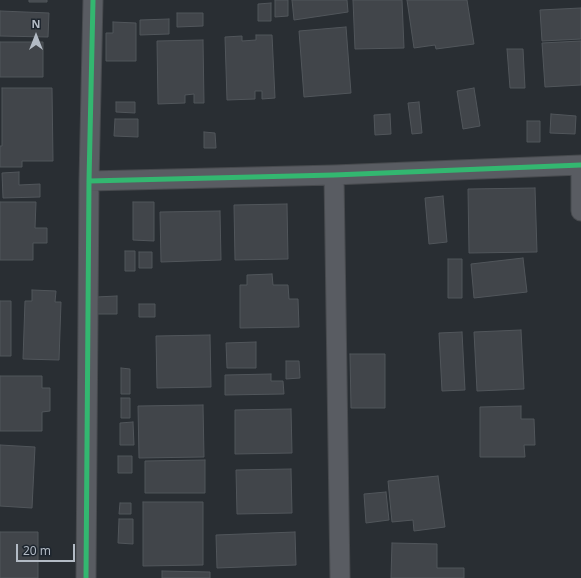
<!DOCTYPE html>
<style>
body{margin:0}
#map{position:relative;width:581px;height:578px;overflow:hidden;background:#292e33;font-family:"Noto Sans",sans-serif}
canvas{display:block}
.north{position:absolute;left:16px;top:16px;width:40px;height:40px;-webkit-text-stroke:3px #1d252e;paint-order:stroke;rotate:0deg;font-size:11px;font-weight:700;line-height:16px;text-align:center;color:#b3bbc5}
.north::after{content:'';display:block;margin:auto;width:14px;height:18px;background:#b3bbc5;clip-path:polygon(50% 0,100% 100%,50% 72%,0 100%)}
.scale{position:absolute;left:16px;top:544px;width:59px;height:18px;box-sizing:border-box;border:2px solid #b3bbc5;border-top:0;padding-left:5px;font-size:12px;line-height:14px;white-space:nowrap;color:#b3bbc5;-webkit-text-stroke:3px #1d252e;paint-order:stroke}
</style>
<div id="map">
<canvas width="581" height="578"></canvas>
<div class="north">N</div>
<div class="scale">20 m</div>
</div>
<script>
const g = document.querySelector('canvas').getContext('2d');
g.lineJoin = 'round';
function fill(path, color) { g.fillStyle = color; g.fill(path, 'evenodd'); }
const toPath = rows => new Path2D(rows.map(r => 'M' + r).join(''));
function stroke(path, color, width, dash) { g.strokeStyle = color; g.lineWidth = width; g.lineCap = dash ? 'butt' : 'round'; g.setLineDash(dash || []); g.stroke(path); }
const building = toPath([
 [29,0,47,0,47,2,29,2,29,0],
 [275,0,288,0,288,16,275,17,275,0],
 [292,0,347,0,348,12,294,20,292,0],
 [353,0,402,0,404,48,355,49,353,0],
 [407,0,467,0,474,44,436,49,435,45,414,48,407,0],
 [271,3,271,21,258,21,258,4,271,3],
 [581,8,581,39,542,41,540,10,581,8],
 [0,11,49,13,48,37,0,36,0,11],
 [177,13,203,13,203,26,177,27,177,13],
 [169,19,169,34,140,35,140,20,169,19],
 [113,22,136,23,136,61,106,61,106,33,113,33,113,22],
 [346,27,351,93,304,97,299,31,346,27],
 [256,35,272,35,275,98,262,99,262,91,255,91,255,99,227,100,225,37,242,36,242,41,256,40,256,35],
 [203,40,204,103,194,103,194,94,185,95,185,103,158,104,157,41,203,40],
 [581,41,581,85,545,87,542,43,581,41],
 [0,42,43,42,43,77,0,77,0,42],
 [507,49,523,49,525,88,510,88,507,49],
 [2,88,52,88,53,161,22,161,22,167,0,167,0,146,2,146,2,88],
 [474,88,480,126,463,129,457,91,474,88],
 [116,102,135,102,135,113,116,112,116,102],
 [419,102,422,133,412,134,408,103,419,102],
 [390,114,391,134,375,135,374,115,390,114],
 [551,114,576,116,575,134,550,133,551,114],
 [115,119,138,119,138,137,114,136,115,119],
 [527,121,540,121,540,142,527,142,527,121],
 [204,132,215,133,216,148,204,148,204,132],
 [19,172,19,185,40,184,40,197,3,198,2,173,19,172],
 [535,188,537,252,469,253,468,189,535,188],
 [443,196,447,242,429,244,425,198,443,196],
 [0,202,36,202,35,228,47,228,47,243,33,243,33,260,0,260,0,202],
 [133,202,154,202,154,241,133,240,133,202],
 [287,204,288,259,235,260,234,205,287,204],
 [220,211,221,260,161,262,160,212,220,211],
 [125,251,135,251,135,271,125,271,125,251],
 [139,252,152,252,152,268,139,268,139,252],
 [523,258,527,292,474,298,471,264,523,258],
 [448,259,462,259,462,298,448,298,448,259],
 [272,274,273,285,288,285,289,299,298,299,299,327,240,328,240,285,247,285,247,275,272,274],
 [32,290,56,291,55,302,61,302,59,360,23,359,25,301,32,301,32,290],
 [117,296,117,314,97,314,96,297,117,296],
 [0,301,11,301,11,356,0,356,0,301],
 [139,304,155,304,155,317,139,317,139,304],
 [521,330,524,389,477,391,474,332,521,330],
 [462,332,465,390,442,391,439,333,462,332],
 [210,335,211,387,157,388,156,336,210,335],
 [256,342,256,368,227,368,226,343,256,342],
 [350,354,385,354,385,408,351,408,350,354],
 [286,361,299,361,300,378,286,379,286,361],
 [121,368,130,369,130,394,121,394,121,368],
 [271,374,271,381,283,381,284,394,225,395,225,375,271,374],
 [0,376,42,376,42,388,50,388,50,411,42,412,42,431,0,431,0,376],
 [121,398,130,398,130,418,121,418,121,398],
 [203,405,204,457,139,458,138,406,203,405],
 [521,406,521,419,534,419,535,445,524,445,525,457,480,457,480,407,521,406],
 [291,409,292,453,235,454,235,410,291,409],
 [133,422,134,445,120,445,120,423,133,422],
 [0,445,35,447,32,508,0,506,0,445],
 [118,456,132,456,132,473,118,473,118,456],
 [205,460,205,493,145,493,145,461,205,460],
 [291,469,292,513,237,514,236,470,291,469],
 [438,476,445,527,414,531,413,520,392,522,388,481,438,476],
 [386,492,389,520,366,523,364,494,386,492],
 [143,502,203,502,203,565,143,566,143,502],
 [120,503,131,503,131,514,119,514,120,503],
 [119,519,133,519,133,544,118,543,119,519],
 [0,532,38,532,38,578,0,578,0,532],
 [295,532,296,565,217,568,216,535,295,532],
 [392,543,437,544,437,568,464,568,464,578,391,578,392,543],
 [162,571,210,572,210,578,162,578,162,571]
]);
fill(building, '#41454a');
stroke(building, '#51565b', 1);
const minor = toPath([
 [581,165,581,211],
 [334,175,340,578],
 [89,181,334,175,581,165],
 [86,578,89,181,93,0]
]);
stroke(minor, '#474a4e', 21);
stroke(minor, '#595c62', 19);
stroke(toPath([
 [89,181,334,175,581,165],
 [86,578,89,181,93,0]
]), '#33b770', 5);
</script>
